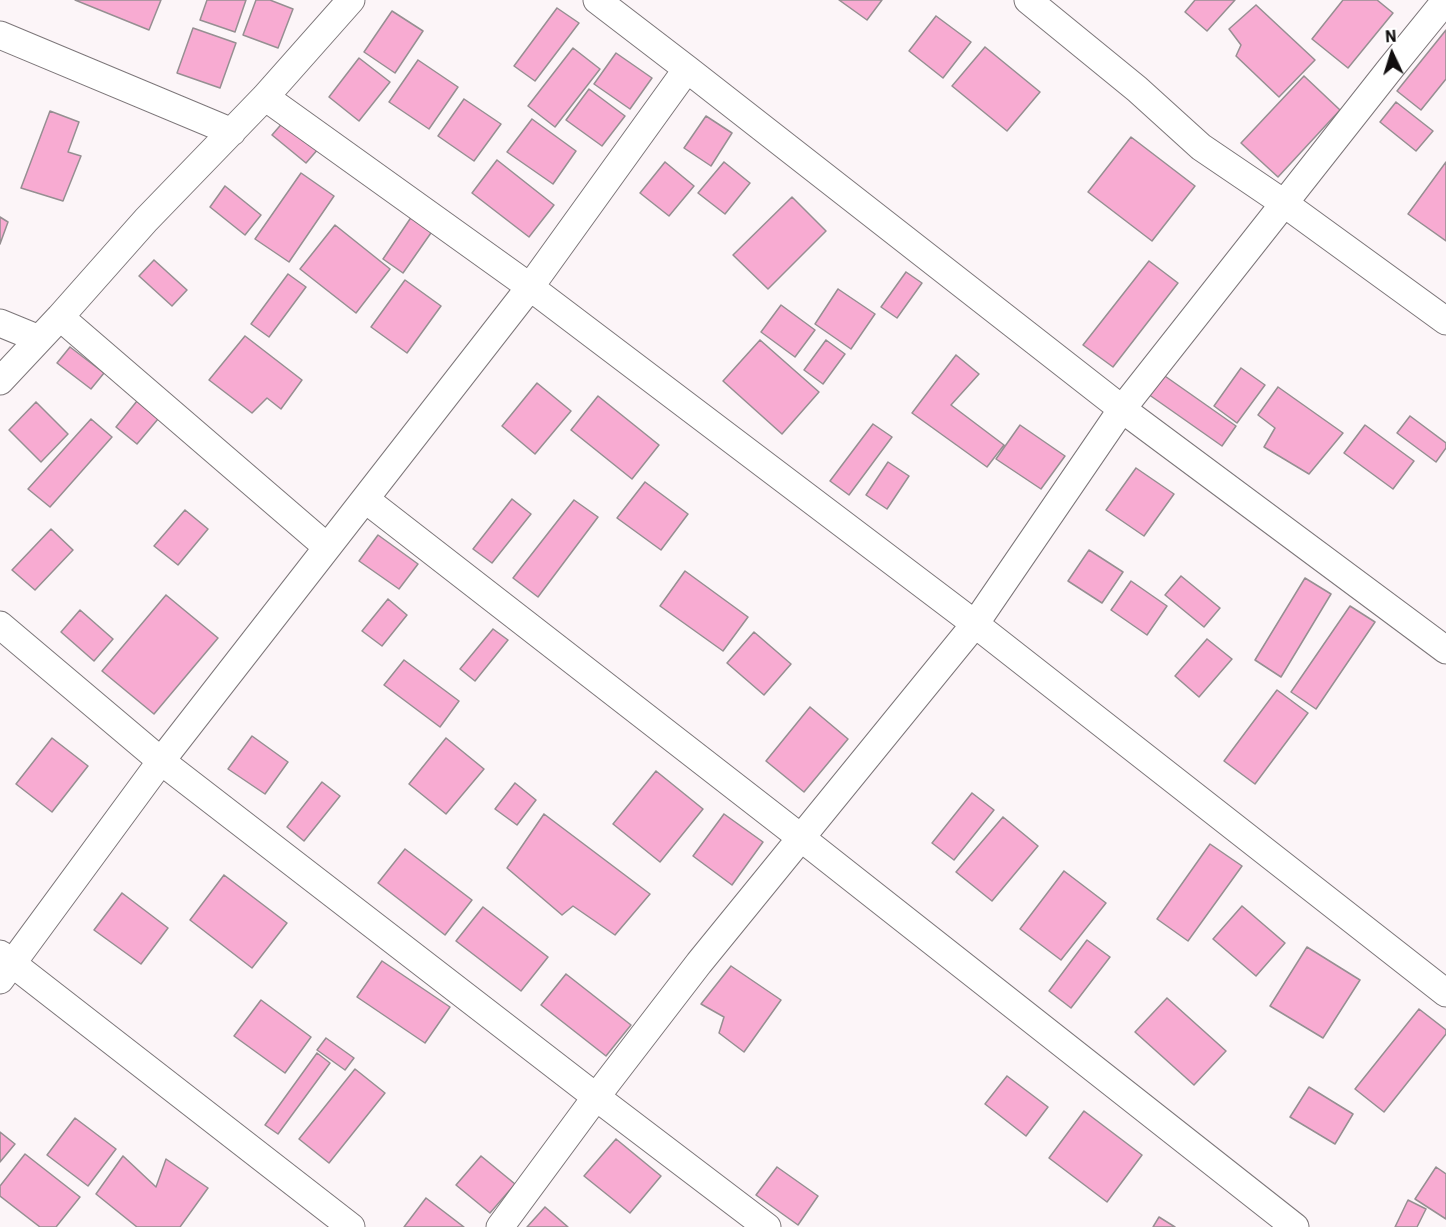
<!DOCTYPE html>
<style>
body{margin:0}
#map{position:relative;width:1446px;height:1227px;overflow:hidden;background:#fcf5f8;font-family:"IBM Plex Sans",sans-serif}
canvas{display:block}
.north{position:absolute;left:1362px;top:24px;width:60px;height:60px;-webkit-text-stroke:4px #fff;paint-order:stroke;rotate:356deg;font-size:16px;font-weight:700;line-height:24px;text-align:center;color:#110e0f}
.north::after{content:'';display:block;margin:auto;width:21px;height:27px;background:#110e0f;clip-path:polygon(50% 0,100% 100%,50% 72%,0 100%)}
</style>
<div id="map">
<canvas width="1446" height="1227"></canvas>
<div class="north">N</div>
</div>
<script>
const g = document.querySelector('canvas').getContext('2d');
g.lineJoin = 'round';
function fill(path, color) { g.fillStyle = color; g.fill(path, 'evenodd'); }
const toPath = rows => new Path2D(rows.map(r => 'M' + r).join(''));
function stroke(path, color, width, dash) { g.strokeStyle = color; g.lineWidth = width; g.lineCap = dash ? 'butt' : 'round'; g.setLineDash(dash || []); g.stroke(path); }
const building = toPath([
 [75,0,161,0,149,30,75,0],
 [207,0,246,0,235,32,200,20,207,0],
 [256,0,270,0,293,9,278,48,243,35,256,0],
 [839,0,882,0,867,20,839,0],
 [1195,0,1235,0,1207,31,1185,12,1195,0],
 [1343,0,1377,0,1393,13,1348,68,1312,39,1343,0],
 [1256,5,1315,60,1279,97,1236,56,1241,45,1229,29,1256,5],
 [557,8,579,23,535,81,514,66,557,8],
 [392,11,423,31,395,73,364,52,392,11],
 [936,16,971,42,943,78,909,51,936,16],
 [193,28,236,43,220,88,177,73,193,28],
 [1446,30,1446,79,1421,110,1397,91,1446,30],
 [985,47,1040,92,1007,131,952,86,985,47],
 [573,48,600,69,555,127,528,106,573,48],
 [616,53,652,78,630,109,594,84,616,53],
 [359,58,390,82,359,121,329,97,359,58],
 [418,60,458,87,429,129,389,102,418,60],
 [1304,76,1340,110,1278,177,1241,143,1304,76],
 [589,89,625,116,602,146,566,120,589,89],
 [464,99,501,124,474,161,438,136,464,99],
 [1396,102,1433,131,1416,151,1380,122,1396,102],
 [50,111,79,122,68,152,81,156,63,201,21,188,50,111],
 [706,116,732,133,711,166,684,148,706,116],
 [532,119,576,151,553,184,507,152,532,119],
 [285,120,319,148,306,163,272,135,285,120],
 [1131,137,1195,186,1152,241,1088,192,1131,137],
 [497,160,554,205,529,237,472,193,497,160],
 [665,162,694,186,669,216,640,193,665,162],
 [724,162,750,183,725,214,698,193,724,162],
 [1446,162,1446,241,1408,214,1446,162],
 [301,173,334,196,289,262,255,239,301,173],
 [225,186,261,215,245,235,210,207,225,186],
 [792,197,826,231,768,289,733,255,792,197],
 [412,216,433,230,403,273,383,259,412,216],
 [0,217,8,222,0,244,0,217],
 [335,225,390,269,356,313,300,269,335,225],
 [154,260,187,290,172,306,139,276,154,260],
 [1149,261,1178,283,1113,367,1083,345,1149,261],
 [906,272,922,283,897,318,881,307,906,272],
 [288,274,306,287,269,337,251,324,288,274],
 [405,280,441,306,407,353,371,327,405,280],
 [838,289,875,314,851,349,815,324,838,289],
 [781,305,815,330,795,357,761,332,781,305],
 [245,336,302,380,281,409,267,398,252,413,209,380,245,336],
 [760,340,819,392,782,434,723,381,760,340],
 [826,340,845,354,823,384,804,370,826,340],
 [70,347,104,373,91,389,57,363,70,347],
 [956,355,979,374,951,405,1004,445,987,467,912,413,956,355],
 [1241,368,1265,385,1237,423,1214,406,1241,368],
 [1162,374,1236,426,1222,446,1148,394,1162,374],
 [537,383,571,411,535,454,502,426,537,383],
 [1278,387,1343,433,1309,474,1264,447,1275,428,1258,415,1278,387],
 [598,396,659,445,632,479,571,430,598,396],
 [137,401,158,419,137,444,116,427,137,401],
 [36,402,68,434,41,462,9,430,36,402],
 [1410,416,1446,443,1446,448,1436,462,1397,433,1410,416],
 [91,419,112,437,50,507,28,489,91,419],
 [873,424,892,437,849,495,830,481,873,424],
 [1020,425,1065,456,1041,489,996,459,1020,425],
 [1365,425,1414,461,1393,489,1344,453,1365,425],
 [888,462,909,476,887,509,866,495,888,462],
 [1136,468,1174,494,1144,536,1106,510,1136,468],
 [645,482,688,514,661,550,617,518,645,482],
 [512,499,531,514,492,563,473,549,512,499],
 [574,500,598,517,538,597,513,578,574,500],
 [185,510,208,529,178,565,154,546,185,510],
 [51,529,73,550,35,590,12,570,51,529],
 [378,535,418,564,399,589,359,561,378,535],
 [1089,550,1123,572,1102,603,1068,581,1089,550],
 [685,571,748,617,723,651,660,606,685,571],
 [1181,576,1220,608,1204,627,1165,595,1181,576],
 [1305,578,1331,594,1281,677,1255,660,1305,578],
 [1131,581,1167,606,1147,635,1111,610,1131,581],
 [166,595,218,638,154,714,102,671,166,595],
 [388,599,407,615,382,646,362,631,388,599],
 [1350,606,1375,622,1316,709,1291,692,1350,606],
 [80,610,113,639,94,661,61,632,80,610],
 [493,629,508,640,475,681,460,669,493,629],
 [754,632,791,664,764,695,727,663,754,632],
 [1207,639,1232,659,1199,697,1175,676,1207,639],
 [404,660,459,701,440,727,384,685,404,660],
 [1277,690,1308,713,1255,784,1224,761,1277,690],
 [810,707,848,739,804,792,766,761,810,707],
 [252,736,288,762,265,794,228,769,252,736],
 [52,738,88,766,52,812,16,784,52,738],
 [446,738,484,769,446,814,409,784,446,738],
 [656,771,703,809,660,862,613,824,656,771],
 [322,782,340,796,304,841,287,827,322,782],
 [515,783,536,800,517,825,495,809,515,783],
 [972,793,994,810,954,860,932,843,972,793],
 [544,814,650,894,615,935,573,906,562,915,507,868,544,814],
 [724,814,763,842,732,885,693,856,724,814],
 [1003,817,1038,846,992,901,956,872,1003,817],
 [1210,844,1242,866,1188,941,1157,919,1210,844],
 [405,849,472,900,445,935,378,883,405,849],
 [1064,871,1106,903,1061,960,1020,929,1064,871],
 [224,875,287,923,252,968,190,920,224,875],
 [122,893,168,928,141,964,94,930,122,893],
 [1242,906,1285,943,1256,976,1213,939,1242,906],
 [483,907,548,957,521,991,456,941,483,907],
 [1087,940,1110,957,1071,1008,1049,991,1087,940],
 [1307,947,1360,980,1323,1038,1270,1006,1307,947],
 [382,961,450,1007,425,1043,357,997,382,961],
 [731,966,781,1000,744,1052,719,1033,724,1017,701,1004,731,966],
 [566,974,631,1025,606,1056,541,1005,566,974],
 [1167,998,1226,1051,1194,1085,1135,1032,1167,998],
 [261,1000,311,1037,285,1073,234,1036,261,1000],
 [1419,1009,1446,1030,1446,1034,1384,1112,1355,1089,1419,1009],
 [326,1038,354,1058,345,1070,317,1050,326,1038],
 [317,1053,330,1063,278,1134,265,1125,317,1053],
 [355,1069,385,1093,329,1163,299,1139,355,1069],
 [1007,1076,1048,1107,1026,1136,985,1104,1007,1076],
 [1309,1087,1353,1114,1335,1144,1290,1117,1309,1087],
 [1084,1111,1142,1155,1107,1202,1049,1158,1084,1111],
 [75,1118,116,1149,88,1186,47,1155,75,1118],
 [0,1132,15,1144,0,1162,0,1132],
 [616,1139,661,1176,630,1213,584,1176,616,1139],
 [25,1154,80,1197,56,1227,40,1227,0,1196,0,1186,25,1154],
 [123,1156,156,1187,166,1159,208,1188,180,1227,137,1227,96,1194,123,1156],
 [481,1156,515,1184,490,1213,456,1185,481,1156],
 [777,1167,818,1196,798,1225,756,1195,777,1167],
 [1436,1167,1446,1174,1446,1219,1415,1199,1436,1167],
 [426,1198,464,1227,404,1227,426,1198],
 [1408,1200,1426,1209,1417,1227,1395,1227,1408,1200],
 [545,1207,568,1227,527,1227,545,1207],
 [1159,1217,1175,1227,1153,1227,1159,1217]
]);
fill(building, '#f8abd2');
stroke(building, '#968f92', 1.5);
const street = toPath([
 [597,0,687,69,1122,409,1446,650],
 [1028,0,1137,89,1201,147,1285,204,1446,321],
 [0,35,232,132],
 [265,97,530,287,975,624,1446,993],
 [60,317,327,547],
 [0,323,39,339],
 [0,381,60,317,146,220,265,97,351,0],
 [365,499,800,837,1295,1227],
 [0,625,161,761,596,1097,767,1227],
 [0,954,351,1227],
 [0,980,161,761,530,287,687,69],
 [500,1227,596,1097,699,963,975,624,1122,409,1390,69,1446,0]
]);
stroke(street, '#7d777a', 29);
stroke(street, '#fff', 27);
</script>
